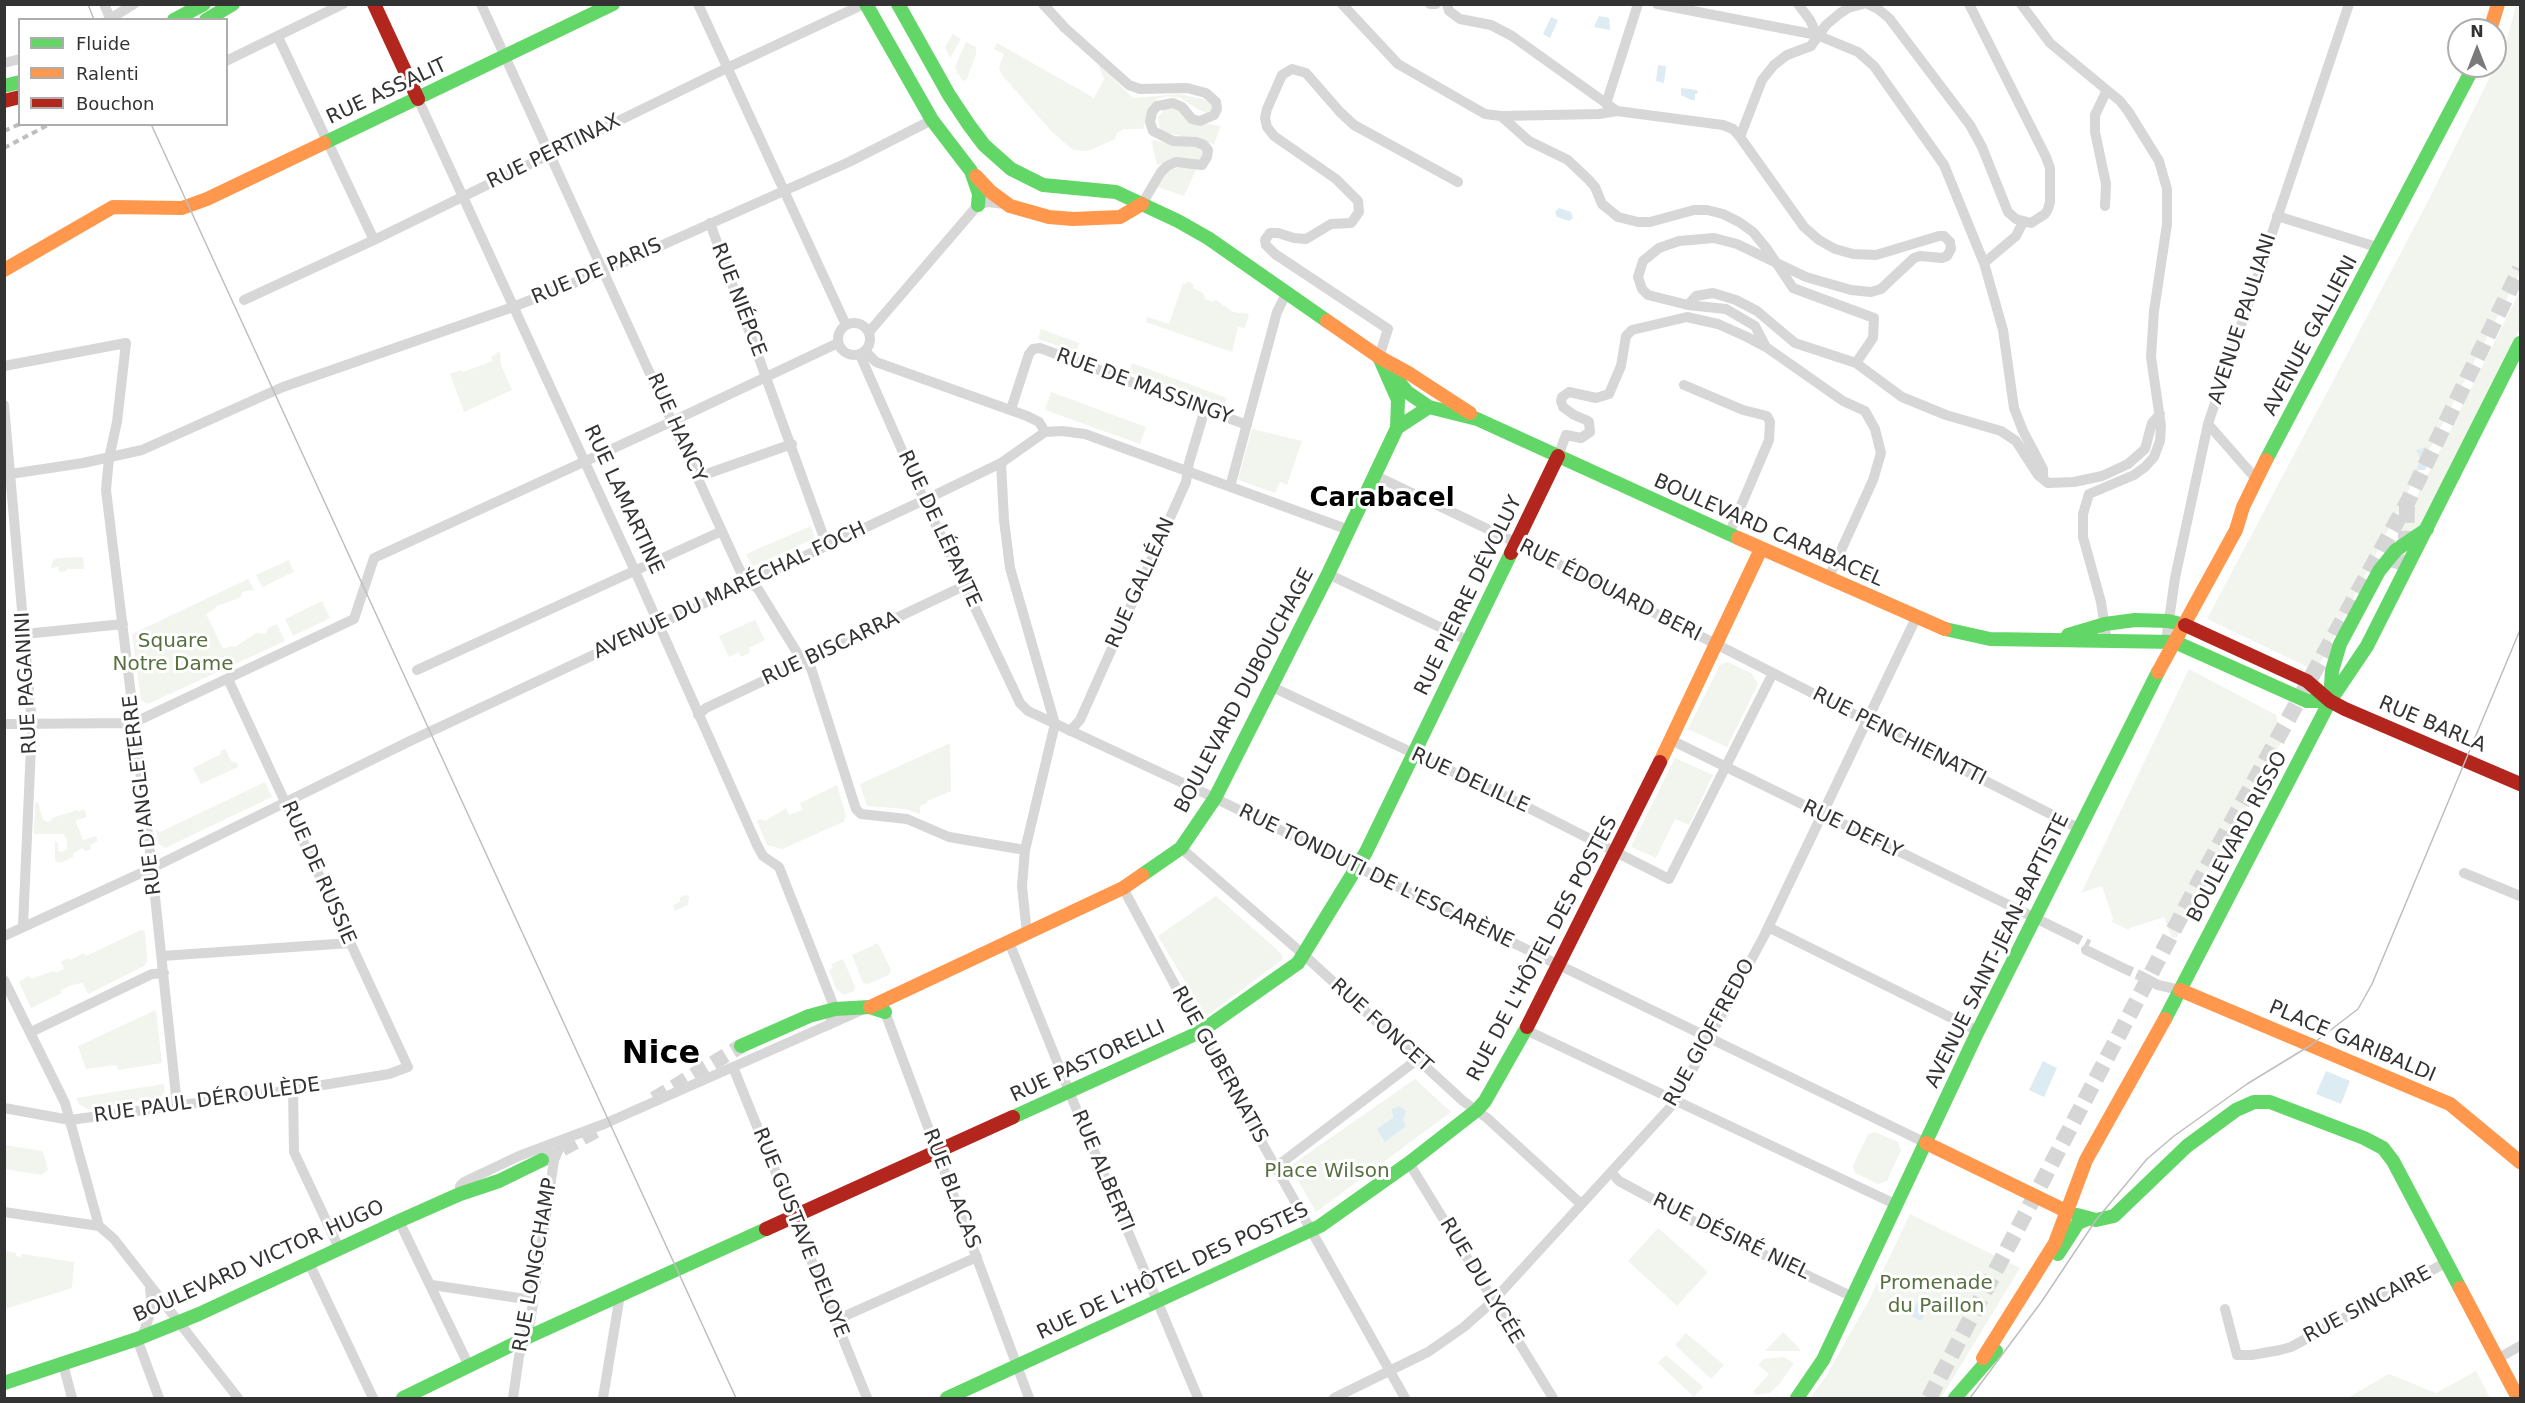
<!DOCTYPE html>
<meta charset="utf-8">
<style>
body{margin:0}
#map{position:relative;width:2525px;height:1403px;overflow:hidden;background:#fff;font-family:"DejaVu Sans",sans-serif}
canvas{display:block}
.frame{position:absolute;inset:0;border:6px solid #333;pointer-events:none}
.legend{position:absolute;left:18px;top:18px;width:210px;height:108px;box-sizing:border-box;background:#fff;border:2px solid #adadad;margin:0;padding:8px 10px;list-style:none;font-size:18px;color:#333}
.legend li{display:flex;align-items:center;gap:12px;height:30px}
.legend b{width:30px;border:2px solid #adadad}
.north{position:absolute;left:2447px;top:18px;width:60px;height:60px;box-sizing:border-box;background:#fff;border:2px solid #adadad;border-radius:50%;rotate:0deg;font-size:16px;font-weight:700;line-height:24px;text-align:center;color:#333}
.north::after{content:'';display:block;margin:auto;width:21px;height:27px;background:#7a7a7a;clip-path:polygon(50% 0,100% 100%,50% 72%,0 100%)}
</style>
<div id="map">
<canvas width="2525" height="1403"></canvas>
<div class="frame"></div>
<ul class="legend">
<li><b style="height:8px;background:#63d668"></b>Fluide</li>
<li><b style="height:8px;background:#ff974d"></b>Ralenti</li>
<li><b style="height:8px;background:#b3261e"></b>Bouchon</li>
</ul>
<div class="north">N</div>
</div>
<script>
const g = document.querySelector('canvas').getContext('2d');
g.lineJoin = 'round';
function fill(path, color) { g.fillStyle = color; g.fill(path, 'evenodd'); }
const toPath = rows => new Path2D(rows.map(r => 'M' + r).join(''));
function stroke(path, color, width, dash) { g.strokeStyle = color; g.lineWidth = width; g.lineCap = dash ? 'butt' : 'round'; g.setLineDash(dash || []); g.stroke(path); }
function label(font, color, halo, rows, align = 'center') {
  g.font = font + ' "DejaVu Sans",sans-serif'; g.lineWidth = 6; g.setLineDash([]); g.textBaseline = 'middle'; g.strokeStyle = halo; g.fillStyle = color; for (const [text, x, y, turn = 0] of rows) {
    g.save(); g.translate(x, y); g.rotate((+turn || 0) * Math.PI / 180); g.textAlign = isNaN(turn) ? turn : align; if (halo) g.strokeText(text, 0, 0); g.fillText(text, 0, 0); g.restore();
  }
}
fill(toPath([
 [2516,5,2520,5,2520,273,2316,671,2207,619,2425,207,2505,47],
 [953,34,961,39,950,58,945,47],
 [966,42,976,47,976,54,967,79,965,81,961,79,955,67],
 [997,43,1094,98,1104,79,1097,62,1133,98,1178,94,1203,99,1213,104,1211,110,1207,113,1201,111,1180,98,1168,96,1157,99,1150,107,1143,129,1124,129,1117,133,1115,139,1088,151,1073,150,1052,132,1002,75,999,67,1004,54,994,49],
 [1165,108,1177,109,1191,121,1221,126,1214,144,1164,132,1160,128,1158,117],
 [1151,140,1205,149,1201,161,1180,158,1157,165],
 [1183,167,1197,168,1184,196,1158,187,1168,170],
 [1188,281,1194,285,1193,288,1204,294,1205,299,1213,302,1216,300,1233,312,1249,314,1245,328,1238,327,1232,352,1146,322,1147,317,1169,324,1183,283,1186,284],
 [2520,291,2520,328,2514,341,2426,521,2400,541,2402,526],
 [1041,329,1079,343,1076,352,1038,339],
 [500,351,501,365,512,390,464,412,450,374,461,370,463,372,493,361,491,357],
 [1132,363,1227,398,1224,406,1129,372],
 [1051,392,1146,427,1140,444,1045,410],
 [1252,429,1302,441,1287,485,1280,482,1275,493,1238,480],
 [811,526,815,538,752,567,746,554],
 [83,557,84,569,67,569,66,571,59,572,58,567,51,568,53,560,58,558],
 [289,560,294,572,262,587,256,575],
 [248,579,254,590,242,592,241,597,217,606,215,609,206,614,223,649,231,646,235,647,256,633,266,634,268,628,277,624,285,641,148,704,141,700,132,634],
 [322,601,330,618,293,636,285,619],
 [755,620,765,640,749,648,750,653,741,657,739,652,729,657,719,636],
 [1728,662,1751,673,1758,684,1727,747,1688,729,1720,665],
 [2189,669,2276,715,2279,726,2286,733,2177,937,2172,938,2164,917,2130,928,2129,930,2112,922,2113,919,2102,886,2081,893],
 [950,743,951,791,927,801,927,803,920,806,920,814,905,809,867,806,860,784],
 [225,749,231,761,237,763,238,767,201,784,193,768,221,754,220,752],
 [1675,758,1713,775,1689,825,1675,819,1656,858,1631,847],
 [265,782,272,797,165,848,158,843,156,830,160,832],
 [837,785,846,816,843,822,782,849,767,845,757,821,761,819,765,821,786,808,789,815,803,810,800,803],
 [38,802,43,820,47,822,51,821,52,818,77,810,79,812,84,809,87,817,77,820,76,822,83,840,96,836,98,841,90,845,91,849,85,851,83,848,73,853,73,857,60,863,55,861,55,841,58,843,58,851,62,852,67,849,67,840,63,834,34,834,35,803],
 [685,895,689,896,688,905,675,911,673,905,680,902,680,898],
 [1216,896,1283,955,1282,960,1209,1014,1204,1013,1158,936],
 [141,930,145,931,147,957,147,962,144,966,88,994,83,983,72,985,61,990,62,993,31,1008,19,982,29,976,31,979,54,971,55,973,64,969,61,962,68,958,70,960,84,953,86,956],
 [878,943,891,970,889,975,868,984,863,983,852,955],
 [843,959,855,986,854,991,844,995,836,989,829,970,833,968,831,964],
 [156,1010,162,1063,118,1070,116,1065,86,1069,78,1046],
 [1415,1079,1451,1112,1316,1212,1290,1166],
 [164,1084,165,1091,160,1098,87,1109,79,1104,76,1098],
 [1875,1132,1898,1142,1901,1150,1887,1181,1878,1184,1855,1173,1853,1166,1868,1134],
 [4,1145,43,1151,48,1170,41,1175,5,1169],
 [1910,1214,2020,1268,1941,1398,1810,1398,1826,1376,1869,1300],
 [1658,1228,1708,1272,1677,1306,1628,1261],
 [5,1251,16,1253,16,1256,21,1257,22,1254,74,1262,72,1288,5,1309],
 [1783,1332,1796,1345,1801,1351,1765,1351],
 [1686,1333,1724,1365,1711,1379,1675,1345],
 [1666,1355,1703,1387,1694,1397,1658,1363],
 [1783,1357,1794,1363,1781,1382,1770,1393,1756,1395,1753,1392,1769,1374,1758,1365,1764,1359],
 [2476,1371,2490,1398,2331,1398,2349,1397,2389,1374,2436,1393]
]), '#f1f5ed');
fill(toPath([
 [1599,16,1609,18,1610,30,1594,27],
 [1551,17,1558,20,1550,38,1543,34],
 [1658,65,1666,66,1664,83,1656,81],
 [1681,88,1697,90,1698,93,1695,94,1695,100,1691,100,1681,95],
 [1559,208,1571,212,1573,218,1569,221,1557,217,1555,212],
 [2426,447,2433,454,2425,470,2416,470,2421,460,2416,450],
 [2043,1061,2057,1068,2044,1097,2029,1090],
 [2326,1071,2350,1081,2341,1104,2316,1094],
 [1399,1106,1406,1111,1403,1120,1406,1126,1385,1142,1377,1129,1393,1118,1392,1109],
 [1920,1297,1931,1303,1921,1321,1910,1315]
]), '#ddebf3');
stroke(toPath([
 [2072,936,2089,945],
 [2123,968,2141,976]
]), '#d6d6d6', 10, [10, 5]);
stroke(toPath([
 [654,1099,741,1046],
 [542,1160,599,1129]
]), '#d6d6d6', 15, [15, 8]);
stroke(toPath([
 [2396,569,2406,540,2407,505],
 [1929,1398,2202,876,2408,501,2520,269]
]), '#d6d6d6', 16, [16, 8]);
stroke(toPath([
 [104,4,110,18],
 [481,4,742,575,758,589,798,654,811,668,856,809,861,814,907,819,949,837,1025,850],
 [698,4,846,325],
 [1043,4,1065,28,1129,85,1140,89,1187,88,1206,93,1216,102,1217,109,1214,115,1200,121,1192,119,1182,107,1173,103,1157,106,1152,112,1150,122,1153,131,1173,141,1196,142,1204,145,1208,150,1207,157,1202,165,1176,162,1167,166,1161,172,1142,204],
 [1342,4,1398,64,1485,114,1501,116,1599,114,1617,111,1723,125,1733,129,1740,137,1804,227,1819,240,1835,249,1853,254,1876,255,1939,236,1944,236,1950,242,1951,249,1947,256,1942,258,1920,256,1914,258,1881,289,1871,292,1851,290,1806,277,1737,244,1714,238,1679,241,1659,248,1643,261,1638,277,1642,289,1648,295,1688,305,1726,309,1755,326,1766,347],
 [1430,4,1436,4],
 [1447,4,1449,11,1460,19,1491,25,1512,36,1617,111],
 [1657,4,1817,35,1858,52,1874,66,1944,165,1984,263,2003,330,2014,408,2023,431,2043,469,2043,479],
 [1798,4,1810,20,1817,35],
 [1868,4,1878,9,1889,18,1970,125,1982,147,2008,212,2016,219,2031,223,2045,214,2048,209,2050,202,2050,168,2046,157,1969,4],
 [2021,4,2050,43,2120,101,2128,111,2159,161,2167,189,2167,224,2154,311,2151,357,2161,426,2160,441,2154,457,2145,467,2134,475,2089,494,2083,514,2083,537,2101,602,2107,641],
 [108,20,134,4],
 [278,37,374,240],
 [226,61,343,4],
 [4,63,20,59],
 [418,99,635,571,757,845,763,856,779,867,835,1009,829,1025],
 [1606,104,1638,4],
 [1501,116,1529,141,1568,160,1588,179,1595,187,1602,204,1618,217,1638,222,1650,222,1694,210,1707,210,1723,214,1739,222,1753,232,1767,249,1793,288,1874,318,1873,338,1856,363],
 [1740,137,1762,80,1774,65,1787,55,1811,46,1826,25,1839,14,1848,8,1863,4],
 [2105,206,2106,184,2095,132,2095,115,2107,90],
 [2277,216,2380,248],
 [710,223,827,546],
 [1984,263,2016,236,2023,222],
 [244,300,374,240,727,68,864,4],
 [1688,305,1696,296,1713,293,1736,300,1757,311,1795,343,1856,363,1902,397,1946,415,2001,431,2016,441,2038,475,2048,483,2074,482,2102,476,2128,464,2145,449,2152,423,2160,414],
 '838 339a16 16 0 1 1 32 0a16 16 0 1 1-32 0Z',
 [869,332,978,205,988,202,1004,204],
 [865,351,876,362,1027,416,1039,422,1045,432],
 [860,355,924,500,1020,703,1028,711,1200,791,1926,1143],
 [1379,357,1388,329,1275,254,1266,245,1265,240,1270,233,1278,233,1294,238,1306,239,1331,224,1351,223,1359,212,1358,201,1336,179,1274,136,1267,127,1265,118,1267,109,1282,75,1292,69,1306,73,1340,112,1354,125,1458,182],
 [4,366,126,343,117,422,109,458,106,490,152,868,177,1105],
 [1684,385,1743,410,1767,416,1770,422,1769,440,1729,534],
 [4,405,32,724,23,926],
 [1011,409,1029,354,1033,349,1040,348,1247,425],
 [2208,424,2257,480],
 [1558,456,1566,435,1581,438,1590,432,1589,422,1586,420,1574,415,1563,407,1561,401,1562,397,1569,392,1596,398,1609,394,1621,366,1626,336,1632,330,1687,317,1718,324,1747,337,1766,347,1843,401,1865,411,1875,429,1881,453,1873,480,1828,579],
 [1001,463,1004,520,1010,568,1055,724,1025,850,1022,886,1027,934],
 [4,475,83,463,142,450,283,387,513,307,604,271,849,162,932,120],
 [1374,475,1517,543,2080,829],
 [698,477,792,444],
 [1230,487,1277,312,1287,292],
 [1328,574,1469,641],
 [25,634,123,624],
 [2166,641,2175,578,2208,424,2349,4],
 [417,670,722,531],
 [1270,686,1509,798,1669,879,1773,673],
 [698,715,706,708,966,585],
 [4,724,133,723,354,619,374,558,673,421,838,343],
 [1070,731,1080,720,1186,482,1189,463,1205,409],
 [1671,740,2072,936],
 [1181,848,1304,955,1463,1101,1487,1118,1581,1204],
 [2464,873,2520,896],
 [1123,888,1200,1032,1405,1398],
 [1768,927,1978,1031],
 [4,936,152,868,410,741,937,494,1001,463,1045,432,1062,431,1085,434,1349,530],
 [1009,942,1073,1101,1198,1398],
 [2086,950,2123,968],
 [162,956,350,943],
 [2141,976,2158,985,2180,990],
 [4,980,65,1103,99,1226,114,1239,238,1398],
 [885,1012,1029,1398],
 [1526,1030,1897,1205],
 [31,1032,152,974,164,973],
 [733,1067,867,1398],
 [293,1090,294,1152,339,1248],
 [4,1108,70,1120,293,1090,389,1074,408,1067,228,679],
 [1409,1163,1553,1398],
 [1276,1167,1418,1059],
 [1611,1172,1619,1181,1695,1222,1853,1297],
 [460,1194,460,1186,464,1182,519,1156,604,1124,862,1010],
 [4,1212,99,1226],
 [399,1221,469,1366],
 [309,1263,373,1398],
 [432,1285,532,1300],
 [2225,1309,2237,1355,2252,1355,2280,1350,2291,1347,2445,1263],
 [836,1320,977,1257],
 [142,1337,152,1308,150,1288],
 [137,1339,159,1398],
 [2497,1359,2520,1346],
 [63,1364,72,1398],
 [513,1398,519,1356,530,1323,554,1160,559,1149,569,1138],
 [603,1398,620,1295],
 [1334,1398,1428,1352,1464,1327,1493,1301,1675,1102,1764,936,1916,618]
]), '#d7d7d7', 10);
stroke(toPath([
 [866,4,932,120,971,171,979,194,978,205],
 [898,4,949,95,969,125,984,145,1011,169,1043,185,1116,192,1178,221,1208,238,1327,321],
 [174,20,204,4],
 [206,20,233,4],
 [4,86,20,82],
 [324,143,613,4],
 [1394,376,1407,392,1429,407,1477,419,1738,538],
 [1397,428,1429,407],
 [2266,460,2474,66],
 [1945,629,1990,639,2175,642],
 [2068,635,2105,624,2135,620,2168,621,2185,625],
 [2175,642,2307,701,2330,701],
 [2330,700,2332,671,2340,644,2379,571,2396,550,2427,529],
 [1142,875,1181,848,1215,798,1328,574,1397,428,1398,400,1379,357],
 [2165,1019,2330,701,2367,646,2520,343],
 [741,1046,809,1016,835,1009,870,1007,885,1012],
 [1013,1117,1200,1032,1298,963,1366,852,1511,553],
 [2077,1215,2096,1220,2114,1216,2187,1146,2236,1110,2254,1102,2270,1102,2364,1138,2383,1148,2393,1161,2460,1288],
 [2058,1254,2078,1223,2087,1219],
 [4,1383,137,1339,199,1314,399,1221,460,1194,499,1181,542,1160],
 [403,1398,526,1338,766,1229],
 [947,1398,1320,1226,1409,1163,1477,1110,1485,1101,1527,1027],
 [1797,1398,1823,1360,1978,1031,2158,672],
 [1955,1398,1996,1351]
]), '#63d668', 14);
stroke(toPath([
 [2490,30,2498,4],
 [976,176,991,192,1010,206,1049,217,1073,219,1120,217,1142,204],
 [4,270,113,207,182,208,207,199,324,143],
 [1327,321,1379,357,1410,374,1470,413],
 [1738,538,1945,629],
 [2158,672,2236,530,2243,507,2266,460],
 [1660,762,1761,549],
 [2180,990,2450,1104,2520,1162],
 [870,1007,1123,888,1142,875],
 [1926,1143,2066,1211],
 [2460,1288,2518,1398],
 [1983,1358,2055,1243,2086,1160,2165,1019]
]), '#ff974d', 14);
stroke(toPath([
 [374,4,418,99],
 [4,101,20,97],
 [1511,553,1558,456],
 [2185,625,2307,681,2330,701,2345,709,2520,784],
 [1527,1027,1660,762],
 [766,1229,1013,1117]
]), '#b3261e', 14);
stroke(toPath([
 [88,4,94,20],
 [151,124,736,1398],
 [1970,1398,2042,1301,2096,1220,2147,1159,2174,1136,2247,1084,2311,1045,2358,1009,2372,984,2520,630]
]), '#bebebe', 1.5);
stroke(toPath([
 [4,131,20,124],
 [4,148,50,124]
]), '#bebebe', 4, [6, 4.5]);
label('20px', '#333', '#fff', [
 ["RUE ASSALIT",387,92,-25],
 ["RUE PERTINAX",554,152,-26],
 ["RUE DE PARIS",597,272,-23],
 ["RUE NIÉPCE",738,300,69],
 ["AVENUE PAULIANI",2243,319,-72],
 ["AVENUE GALLIENI",2311,336,-62],
 ["RUE DE MASSINGY",1144,387,20],
 ["RUE HANCY",676,428,66],
 ["RUE LAMARTINE",623,500,65],
 ["RUE DE LÉPANTE",939,529,65],
 ["BOULEVARD CARABACEL",1768,531,24],
 ["RUE GALLÉAN",1141,583,-66],
 ["AVENUE DU MARÉCHAL FOCH",730,591,-25],
 ["RUE ÉDOUARD BERI",1610,591,27],
 ["RUE PIERRE DÉVOLUY",1469,596,-64],
 ["RUE BISCARRA",831,649,-25],
 ["RUE PAGANINI",27,683,-93],
 ["BOULEVARD DUBOUCHAGE",1245,691,-62],
 ["RUE BARLA",2432,725,23],
 ["RUE PENCHIENATTI",1899,737,27],
 ["RUE DELILLE",1470,781,25],
 ["RUE D'ANGLETERRE",143,795,-97],
 ["RUE DEFLY",1852,830,26],
 ["BOULEVARD RISSO",2238,837,-62],
 ["RUE DE RUSSIE",318,873,66],
 ["RUE TONDUTI DE L'ESCARÈNE",1376,877,26],
 ["RUE DE L'HÔTEL DES POSTES",1543,949,-62],
 ["AVENUE SAINT-JEAN-BAPTISTE",1998,951,-64],
 ["RUE FONCET",1381,1026,42],
 ["RUE GIOFFREDO",1710,1033,-61],
 ["PLACE GARIBALDI",2352,1042,23],
 ["RUE PASTORELLI",1088,1062,-25],
 ["RUE GUBERNATIS",1219,1065,61],
 ["RUE PAUL DÉROULÈDE",207,1101,-8],
 ["RUE ALBERTI",1102,1171,67],
 ["RUE BLACAS",951,1189,69],
 ["RUE GUSTAVE DELOYE",800,1233,68],
 ["RUE DÉSIRÉ NIEL",1731,1237,26],
 ["BOULEVARD VICTOR HUGO",259,1262,-24],
 ["RUE LONGCHAMP",536,1265,-80],
 ["RUE DE L'HÔTEL DES POSTES",1173,1272,-25],
 ["RUE DU LYCÉE",1481,1281,59],
 ["RUE SINCAIRE",2368,1305,-28]
]);
label('20px', '#56703f', '#fff', [
 ["Square",173,642],
 ["Notre Dame",173,665],
 ["Place Wilson",1327,1172],
 ["Promenade",1936,1284],
 ["du Paillon",1936,1307]
]);
label('bold 26px', '#000', '#fff', [
 ["Carabacel",1382,499]
]);
label('bold 32px', '#000', '#fff', [
 ["Nice",661,1055]
]);
</script>
